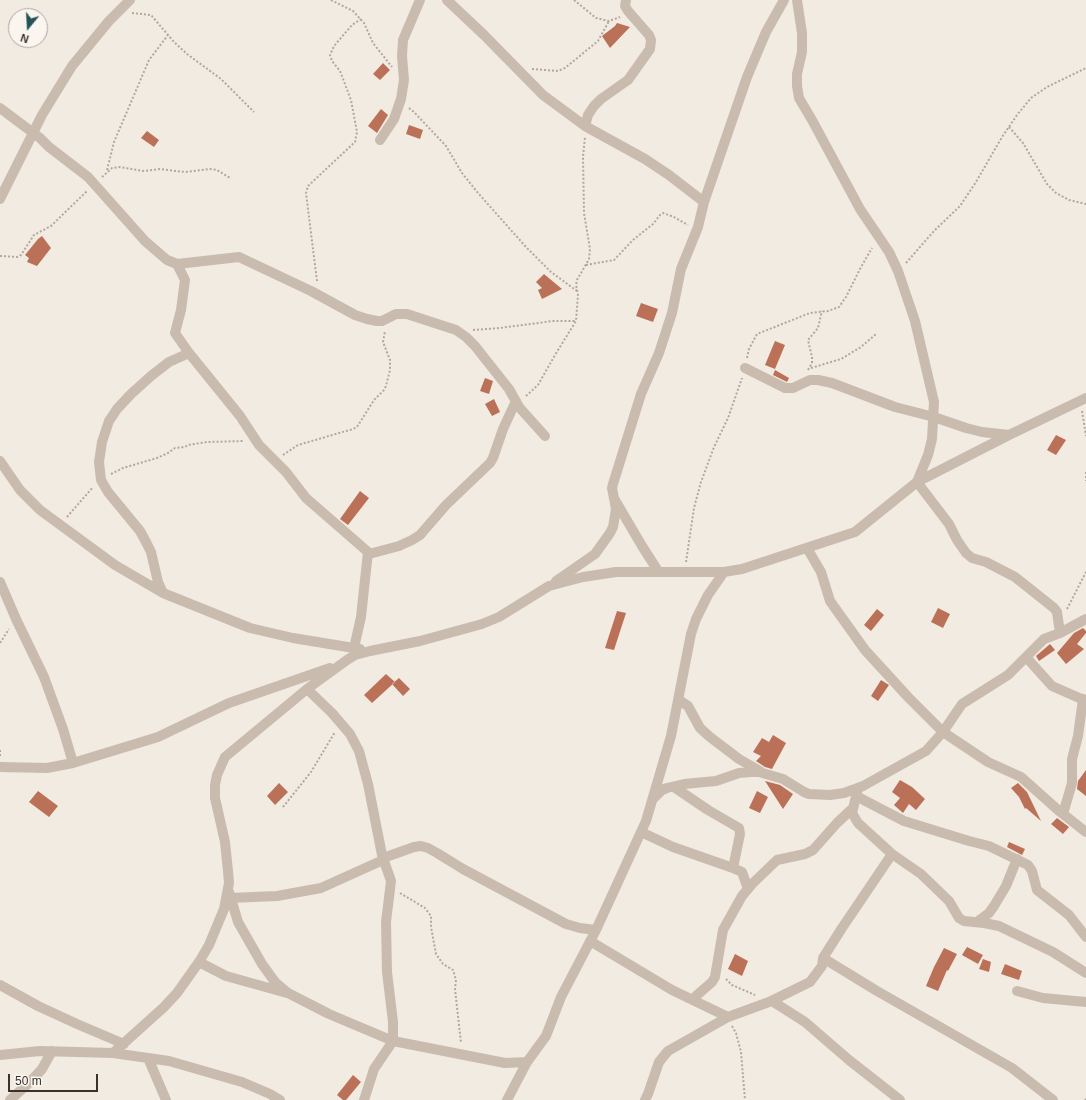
<!DOCTYPE html>
<style>
body{margin:0}
#map{position:relative;width:1086px;height:1100px;overflow:hidden;background:#f2ebe2;font-family:Arial,sans-serif}
canvas{display:block}
.north{position:absolute;left:8px;top:8px;width:40px;height:40px;box-sizing:border-box;background:#faf5ef;border:1px solid #ada7a1;border-radius:50%;rotate:198deg;font-size:11px;font-weight:700;line-height:16px;text-align:center;color:#39312c}
.north::after{content:'';display:block;margin:auto;width:14px;height:18px;background:#255357;clip-path:polygon(50% 0,100% 100%,50% 72%,0 100%)}
.scale{position:absolute;left:8px;top:1074px;width:90px;height:18px;box-sizing:border-box;border:2px solid #39312c;border-top:0;padding-left:5px;font-size:12px;line-height:14px;white-space:nowrap;color:#39312c;-webkit-text-stroke:3px #faf5ef;paint-order:stroke}
</style>
<div id="map">
<canvas width="1086" height="1100"></canvas>
<div class="north">N</div>
<div class="scale">50 m</div>
</div>
<script>
const g = document.querySelector('canvas').getContext('2d');
g.lineJoin = 'round';
function fill(path, color) { g.fillStyle = color; g.fill(path, 'evenodd'); }
const toPath = rows => new Path2D(rows.map(r => 'M' + r).join(''));
function stroke(path, color, width, dash) { g.strokeStyle = color; g.lineWidth = width; g.lineCap = dash ? 'butt' : 'round'; g.setLineDash(dash || []); g.stroke(path); }
fill(toPath([
 [617,23,630,27,610,48,602,36,615,26],
 [383,63,390,70,380,80,373,74],
 [381,109,388,115,377,133,368,126],
 [409,125,423,130,420,139,406,134],
 [147,131,159,140,154,147,141,138],
 [42,236,51,248,37,266,27,262,29,258,25,255,38,239],
 [544,274,562,289,542,299,538,290,542,288,536,282],
 [641,303,658,309,653,322,636,316],
 [775,341,785,345,775,369,765,365],
 [775,370,789,378,787,382,773,375],
 [485,378,493,381,489,394,480,391],
 [494,399,500,412,492,416,485,404],
 [1056,435,1066,440,1056,455,1047,450],
 [360,491,369,498,348,525,340,519],
 [938,608,950,614,943,628,931,622],
 [877,609,884,615,871,631,864,625],
 [617,611,626,613,614,650,605,648],
 [1083,628,1086,631,1086,633,1077,644,1084,649,1066,664,1057,653,1074,633],
 [1050,644,1055,650,1039,661,1036,656],
 [386,674,395,682,372,703,364,695],
 [399,678,410,689,403,696,392,684],
 [881,680,889,685,878,701,871,696],
 [773,735,786,743,772,769,765,767,756,761,761,756,753,752,762,738,769,742],
 [1086,770,1086,796,1077,789,1078,781],
 [900,780,912,787,925,799,916,810,909,804,903,813,894,805,900,798,892,792],
 [765,781,780,785,793,794,783,809],
 [279,783,288,792,275,805,267,796],
 [1018,783,1027,792,1041,821,1026,808,1025,809,1019,797,1011,788],
 [38,791,58,806,49,817,29,802],
 [757,791,768,797,760,813,749,808],
 [1057,818,1069,827,1063,834,1051,824],
 [1009,842,1025,849,1022,855,1007,847],
 [967,947,983,955,978,964,962,955],
 [944,948,957,954,948,971,947,970,938,991,926,986,934,967],
 [735,954,748,961,742,976,728,969],
 [983,959,991,962,989,972,979,969],
 [1005,964,1022,971,1019,980,1001,974],
 [353,1075,361,1082,346,1100,343,1100,337,1095]
]), '#bb7157');
stroke(toPath([
 [331,0,353,11,364,23,373,43,392,67],
 [574,0,596,18,609,21,620,17],
 [132,13,151,15,174,42,187,54,221,79,254,112],
 [532,69,558,71,565,68,598,41,609,21],
 [409,108,414,112,446,146,462,173,478,193,526,247,551,272,577,291],
 [1009,127,1023,143,1047,184,1056,193,1069,200,1086,204],
 [107,170,114,142,149,60,168,35],
 [102,177,112,168,120,167,143,171,160,169,185,172,210,169,217,170,230,178],
 [0,256,17,257,21,255,34,235,51,226,87,191],
 [906,263,934,231,960,206,976,182,1002,137,1017,115,1031,98,1047,87,1086,68],
 [586,265,614,260,633,240,653,224,660,215,663,213,674,217,688,225],
 [317,281,306,193,308,186,355,142,357,132,351,100,340,71,332,61,330,55,334,46,352,25,361,19],
 [473,330,500,328,553,321,576,321],
 [747,358,749,349,757,334,810,313,828,311,839,307,846,297,861,267,872,248],
 [811,368,841,359,861,347,876,334],
 [808,370,812,363,812,357,808,340,818,328,822,311],
 [526,396,538,385,555,355,576,321,578,295,576,285,577,280,589,259,590,249,584,213,583,157,585,137],
 [1082,411,1086,436],
 [283,455,298,445,353,429,357,427,374,400,384,390,386,386,390,370,390,360,383,342,385,331],
 [1086,472,1086,481],
 [111,474,123,468,157,458,168,453,175,448,185,447,188,445,207,442,244,441],
 [67,517,93,487],
 [686,562,694,508,701,482,714,447,728,418,742,378],
 [1067,609,1086,572],
 [0,643,9,629],
 [0,750,0,757],
 [283,807,311,772,335,732],
 [400,893,425,908,431,916,431,927,436,954,443,964,453,970,456,980,455,989,461,1043],
 [726,979,732,985,755,995],
 [732,1026,736,1033,741,1052,745,1100],
 [1085,1100,1086,1099]
]), '#b5a699', 2, [2, 2]);
stroke(toPath([
 [447,0,484,35,543,95,585,126,645,159,669,175,704,202],
 [797,0,802,33,802,52,797,74,797,86,799,98,812,120,860,209,889,252,898,271,915,321,934,402,932,439,928,455,917,482,949,524,957,540,966,553,972,558,986,562,1015,577,1054,608,1057,612,1060,633],
 [0,108,40,138,49,147,88,177,145,241,167,260,177,264,239,257,311,291,355,315,367,319,377,321,382,321,396,314,407,314,456,330,466,337,475,346,509,389,519,407,545,436],
 [585,126,588,115,594,106,601,99,628,80,650,49,651,40,649,35,628,11,625,6,626,0],
 [380,140,394,119,401,99,404,80,402,56,403,40,420,0],
 [0,199,42,115,72,66,109,21,130,0],
 [177,264,185,280,181,310,175,333,189,353,240,416,259,445,286,472,306,498,368,552,361,617,354,648],
 [745,368,785,388,793,388,810,380,818,380,832,383,895,407,934,417,966,428,982,432,1009,435],
 [0,461,20,490,40,510,115,565,163,593,250,628,293,638,360,649],
 [615,500,642,546,658,571],
 [807,548,821,572,830,601,865,650,908,697,943,732,988,762,1021,777,1058,810,1086,832],
 [369,554,399,546,412,540,420,535,446,505,490,463,493,458,503,429,516,401],
 [556,581,595,554,610,533,613,527,616,509,612,488,613,484,641,394,659,353,672,313,681,269,698,227,704,202,747,77,766,32,784,0],
 [0,582,16,619,44,677,63,729,73,763],
 [163,593,158,582,151,552,146,542,140,531,108,492,101,480,99,462,102,442,109,421,117,409,131,394,151,376,169,362,189,353],
 [1026,657,1052,686,1086,701],
 [307,689,332,713,350,734,359,751,368,784,383,860],
 [679,700,688,706,700,728,710,737,739,759,760,771],
 [0,767,47,768,73,763,158,737,229,703,330,668],
 [674,787,708,810,739,828,740,834,733,868],
 [858,788,852,813,858,823,892,854,921,874,949,901,959,918,964,921,984,923,999,926,1053,952,1086,973],
 [856,796,904,821,969,841,989,846,1028,865,1032,871,1037,890,1069,915,1086,937],
 [654,798,662,790,667,788,684,784,716,781,739,773,751,772,759,772,783,779,804,792,809,794,830,795,844,793,863,786,926,751,943,732,962,704,1008,675,1044,639,1060,633,1086,619],
 [1063,814,1072,783,1072,759,1078,736,1083,699],
 [641,832,673,847,733,868,742,872,748,889],
 [229,892,238,922,262,964,275,982,288,993,329,1014,393,1041,505,1063,527,1062],
 [230,898,277,896,321,888,383,860,383,858,414,847,421,846,428,848,437,853,463,869,566,924,580,928,596,930],
 [977,922,989,913,994,906,1006,886,1017,859],
 [590,941,672,990,728,1017],
 [823,958,877,991,1012,1068,1053,1100],
 [199,962,226,976,287,993],
 [0,985,38,1006,77,1024,124,1044],
 [1017,991,1043,998,1086,1002],
 [694,1000,696,996,712,982,715,977,723,930,742,896,752,884,777,860,805,854,813,850,837,823,853,808],
 [772,1001,805,1022,849,1060,900,1100],
 [113,1053,164,1007,177,993,199,962,209,945,224,909,229,883,228,871,225,842,215,798,215,785,217,775,225,757,307,689,347,660,355,655,370,651,420,641,482,624,499,617,549,586,583,577,616,572,724,572,742,569,855,532,917,482,1009,435,1086,398],
 [0,1055,40,1051,113,1053,169,1061,242,1082,270,1094,280,1100],
 [148,1058,166,1100],
 [10,1100,30,1082,42,1069,52,1051],
 [364,1100,374,1069,393,1041,393,1022,387,972,386,922,391,881,383,858],
 [507,1100,527,1062,546,1036,561,997,596,930,646,821,671,736,691,634,696,619,708,595,724,572],
 [645,1100,648,1094,659,1062,668,1051,728,1017,769,1002,810,982,822,966,823,958,842,928,892,854]
]), '#c9bcaf', 10);
</script>
